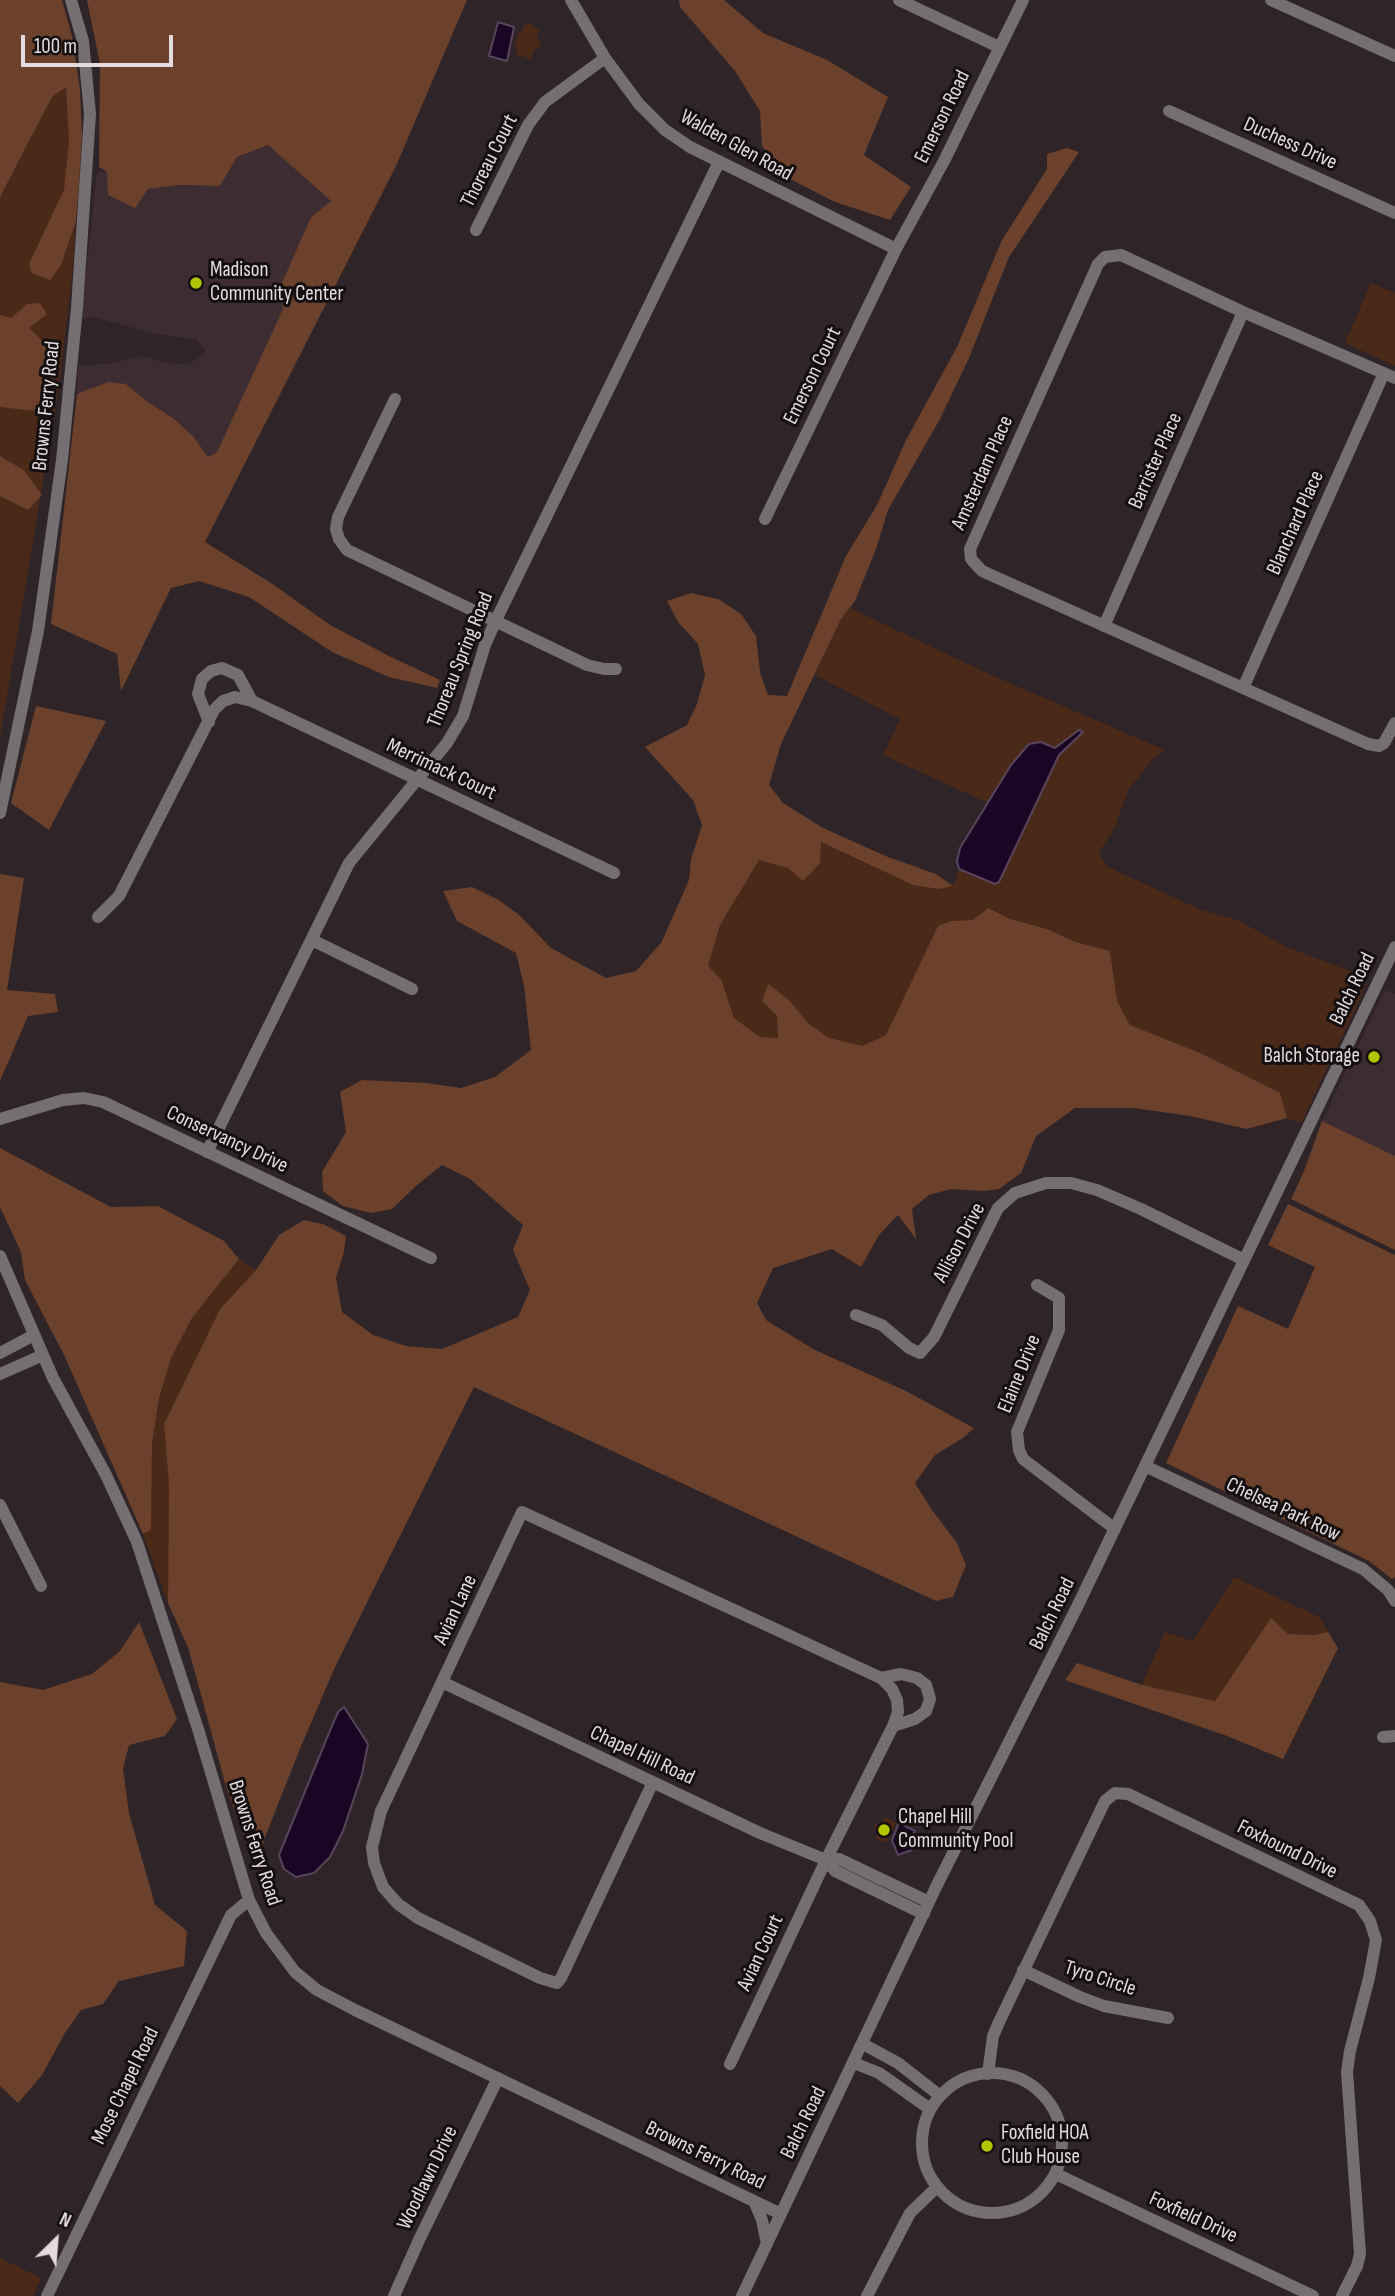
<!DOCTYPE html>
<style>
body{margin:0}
#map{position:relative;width:1395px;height:2296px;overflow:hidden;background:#2f2427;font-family:"Sofia Sans Condensed",sans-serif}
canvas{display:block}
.north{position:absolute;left:21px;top:2205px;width:70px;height:70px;-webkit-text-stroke:5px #140f10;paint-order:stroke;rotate:25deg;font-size:19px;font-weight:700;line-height:28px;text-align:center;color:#e3dbdd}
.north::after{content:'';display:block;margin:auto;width:24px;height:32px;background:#e3dbdd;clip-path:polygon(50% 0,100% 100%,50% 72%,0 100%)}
.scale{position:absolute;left:21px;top:35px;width:152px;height:32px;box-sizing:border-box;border:4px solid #e3dbdd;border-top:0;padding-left:9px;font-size:21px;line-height:24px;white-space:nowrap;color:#e3dbdd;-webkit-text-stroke:5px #140f10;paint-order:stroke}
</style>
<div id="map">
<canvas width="1395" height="2296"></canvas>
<div class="north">N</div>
<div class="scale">100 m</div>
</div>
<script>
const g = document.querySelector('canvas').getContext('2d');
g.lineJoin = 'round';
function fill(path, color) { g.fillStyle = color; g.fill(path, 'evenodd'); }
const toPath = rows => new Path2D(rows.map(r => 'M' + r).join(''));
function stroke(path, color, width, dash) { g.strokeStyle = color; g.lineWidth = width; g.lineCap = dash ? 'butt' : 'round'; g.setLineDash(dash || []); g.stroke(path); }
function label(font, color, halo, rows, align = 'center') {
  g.font = font + ' "Sofia Sans Condensed",sans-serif'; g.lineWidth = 6; g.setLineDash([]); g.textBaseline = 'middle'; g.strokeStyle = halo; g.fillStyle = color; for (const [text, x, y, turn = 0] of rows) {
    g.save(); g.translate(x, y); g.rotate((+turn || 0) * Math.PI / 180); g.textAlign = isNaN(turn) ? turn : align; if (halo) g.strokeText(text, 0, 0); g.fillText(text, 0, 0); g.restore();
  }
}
fill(toPath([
 [268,145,331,201,311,217,280,287,283,309,217,452,208,457,193,436,174,418,148,402,126,384,77,394,78,366,113,363,140,356,168,363,188,365,206,352,196,339,156,334,93,317,81,320,97,171,107,172,148,189,180,185,220,186,237,157],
 [1385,990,1395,994,1395,1156,1322,1121]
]), '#3d2c31');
fill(toPath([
 [531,23,539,31,537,39,541,41,538,50,534,49,531,59,516,54,517,47,514,46,519,32,522,33,523,26],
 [66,86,69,141,61,265,76,221,73,267,59,386,0,737,0,496,28,510,24,470,0,456,0,407,35,410,27,304,11,318,0,315,0,197,52,97],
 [1371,283,1395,293,1395,366,1345,343],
 [850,608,991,675,1165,750,1152,760,1129,789,1114,829,1099,852,1106,866,1201,910,1238,920,1286,947,1367,977,1361,997,1301,1123,1287,1118,1279,1093,1198,1052,1130,1025,1117,1001,1110,951,1076,942,1047,929,1010,919,988,908,973,920,951,921,938,926,886,1035,862,1046,829,1039,809,1024,789,1000,768,985,762,1001,777,1016,778,1039,760,1037,734,1018,729,1001,708,966,720,925,759,860,788,868,820,842,913,885,953,886,959,869,974,876,1007,866,1031,810,1059,755,1082,733,1079,730,1055,748,1042,743,1011,765,988,803,883,755,900,719,815,675,841,619],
 [239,1259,256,1270,220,1309,164,1424,169,1485,168,1603,143,1534,151,1530,152,1444,159,1398,171,1358,192,1318],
 [1234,1577,1319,1617,1328,1632,1315,1635,1288,1634,1271,1618,1215,1701,1142,1685,1165,1632,1193,1641],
 [885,1817,896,1823,886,1843,875,1838,878,1833,874,1828,876,1823,883,1822],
 [0,2258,41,2278,33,2296,0,2296]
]), '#4b2918');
fill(toPath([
 [0,0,62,0,72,36,80,89,82,135,79,183,76,221,61,265,50,280,32,273,29,264,64,190,69,141,66,87,52,97,0,197],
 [87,0,467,0,396,166,205,542,274,585,330,625,391,657,440,680,437,688,389,677,332,652,249,597,199,581,171,588,121,691,117,654,51,624,77,394,108,382,126,384,148,402,173,418,193,436,208,457,217,452,283,309,280,287,311,217,331,201,268,145,237,157,220,186,180,185,148,189,135,208,108,195,107,172,99,167,100,64],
 [679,0,724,0,763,33,827,60,888,97,864,155,911,187,890,220,835,202,778,173,762,146,760,111,735,71,680,7],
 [1067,148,1079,152,1009,257,969,358,940,419,888,510,876,549,855,601,841,619,781,744,769,785,783,803,823,828,888,857,936,874,953,886,939,889,913,885,821,842,820,863,803,881,788,868,759,860,720,925,708,966,721,979,734,1018,760,1037,778,1038,777,1016,762,1001,768,984,789,1000,809,1024,829,1038,862,1046,886,1035,938,926,951,921,973,920,988,908,1010,919,1047,929,1076,942,1110,951,1117,1001,1130,1025,1198,1052,1280,1093,1287,1118,1247,1129,1190,1116,1133,1108,1075,1108,1036,1136,1021,1173,999,1189,984,1191,951,1189,929,1195,912,1209,916,1239,898,1215,879,1235,861,1267,832,1249,773,1268,757,1303,766,1320,813,1349,906,1391,974,1428,963,1438,935,1455,915,1483,932,1510,957,1543,966,1565,953,1597,936,1601,474,1387,335,1667,299,1751,264,1840,260,1858,242,1832,225,1783,188,1647,168,1603,169,1485,164,1424,220,1309,256,1270,279,1235,304,1220,323,1224,346,1236,344,1252,336,1278,342,1312,373,1335,406,1346,442,1349,518,1317,530,1290,513,1250,523,1225,470,1179,442,1165,416,1186,392,1209,371,1213,343,1206,323,1191,322,1172,346,1132,340,1092,362,1080,426,1083,461,1088,495,1077,531,1050,524,986,516,953,457,921,443,891,472,887,499,900,519,915,551,948,606,978,636,971,661,943,689,880,691,859,702,825,693,800,645,747,687,725,697,704,705,675,698,644,678,622,667,601,691,593,718,599,741,614,756,636,760,672,768,695,787,696,846,556,877,505,906,440,957,347,1002,240,1047,169,1047,154],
 [40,303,47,314,29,328,54,352,52,393,34,411,0,407,0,315,11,318,27,304],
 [0,456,24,470,42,495,28,510,0,496],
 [36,706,106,721,49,830,11,803],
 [0,874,24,878,7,990,55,994,58,1012,28,1016,0,1081],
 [1322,1121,1395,1156,1395,1250,1291,1199,1304,1171],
 [0,1148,111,1207,158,1206,224,1241,239,1259,192,1318,171,1358,159,1398,152,1444,151,1530,143,1534,65,1357,25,1280,21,1252,0,1207],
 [1288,1204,1395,1255,1395,1577,1392,1579,1369,1561,1166,1463,1238,1306,1288,1329,1315,1267,1268,1245],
 [1271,1618,1288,1634,1315,1635,1328,1632,1338,1648,1283,1759,1227,1736,1065,1680,1077,1663,1142,1685,1215,1701],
 [139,1622,177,1719,165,1736,129,1745,123,1769,129,1813,155,1905,187,1931,184,1966,119,1981,103,2004,81,2010,65,2033,42,2075,18,2103,0,2086,0,1682,43,1690,92,1674,120,1651]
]), '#6b412c');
const water = toPath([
 [498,22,514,27,507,61,489,56,498,22],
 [1079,730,1083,732,1059,755,999,882,995,884,959,869,957,861,960,848,1011,765,1029,744,1041,742,1055,748,1079,730],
 [344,1707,368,1744,362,1774,343,1831,330,1857,314,1873,296,1877,284,1869,279,1855,329,1733,338,1712,344,1707],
 [899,1823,915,1831,908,1840,912,1850,898,1855,892,1840,899,1823]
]);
fill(water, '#1b0525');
stroke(water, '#57455c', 2);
stroke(toPath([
 [571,0,605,58,639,104,665,130,690,147,896,249],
 [899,0,999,47],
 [1271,0,1395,56],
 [1169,111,1395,213],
 [476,230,528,125,545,102,605,58],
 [1395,378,1243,312,1121,255,1105,257,1098,264,970,549,971,559,982,571,1368,744,1379,746,1384,743,1395,723],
 [395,399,338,517,336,529,339,539,347,550,587,665,604,669,616,669],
 [765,519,896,249,944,161,1023,0],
 [1104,626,1243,312],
 [1243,688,1384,373],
 [209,722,198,694,202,679,211,671,222,668,238,675,252,701],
 [0,813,38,631,62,460,77,308,90,114,83,41,71,0],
 [98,917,119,896,214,710,223,701,235,697,252,701,614,873],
 [312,940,412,989],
 [0,1119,63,1100,84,1098,103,1102,431,1258],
 [207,1152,349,863,447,743,463,716,485,645,495,622,719,162],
 [0,1256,53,1378,106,1475,137,1542,198,1729,249,1900,266,1933,295,1972,317,1990,355,2010,781,2214],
 [1037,1285,1059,1298,1059,1330,1017,1432,1019,1450,1023,1459,1115,1529],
 [856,1315,882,1325,909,1348,920,1353,934,1337,998,1208,1015,1193,1046,1183,1071,1183,1097,1190,1141,1209,1244,1260],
 [0,1353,34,1335],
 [0,1374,43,1355],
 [1145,1466,1363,1569,1388,1590,1395,1601],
 [0,1505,41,1586],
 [881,1678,901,1674,917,1678,926,1685,930,1699,926,1711,915,1719,893,1726],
 [444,1683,760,1833,826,1860,839,1859,929,1902],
 [1383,1737,1395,1736],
 [653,1782,561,1978,557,1983,540,1978,418,1918,398,1904,383,1887,374,1863,372,1847,381,1811,522,1512,881,1678,892,1689,897,1700,898,1712,893,1726,826,1860,730,2064],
 [826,1860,835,1871,924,1914],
 [1023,1970,1080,1997,1104,2006,1168,2018],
 [863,2044,898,2063,939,2095],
 [854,2063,879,2073,930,2109],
 '922 2143a70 70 0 1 1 140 0a70 70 0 1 1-140 0Z',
 [988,2074,993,2036,1000,2020,1105,1801,1115,1793,1128,1794,1359,1905,1370,1921,1376,1940,1369,1978,1350,2051,1347,2072,1360,2254,1357,2266,1342,2296],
 [1056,2174,1313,2296],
 [754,2201,762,2220,767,2244],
 [47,2296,231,1915,249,1900],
 [394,2296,419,2240,498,2078],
 [742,2296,937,1885,1078,1605,1395,947],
 [867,2296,910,2213,937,2187]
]), '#746f72', 12);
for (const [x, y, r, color] of [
 [196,283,7,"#b1c500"],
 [1374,1057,7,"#b1c500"],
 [884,1830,7,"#b1c500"],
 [987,2146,7,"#b1c500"]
]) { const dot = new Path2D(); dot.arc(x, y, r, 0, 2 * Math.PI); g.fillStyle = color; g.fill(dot); stroke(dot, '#140f10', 2.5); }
label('21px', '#e3dbdd', '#140f10', [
 ["Emerson Road",943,117,-64],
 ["Duchess Drive",1290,144,24],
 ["Walden Glen Road",736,146,29],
 ["Thoreau Court",490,161,-63],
 ["Emerson Court",813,376,-64],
 ["Browns Ferry Road",47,406,-84],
 ["Barrister Place",1156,461,-66],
 ["Amsterdam Place",983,473,-66],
 ["Blanchard Place",1296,523,-66],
 ["Thoreau Spring Road",461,660,-68],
 ["Merrimack Court",441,770,25],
 ["Balch Road",1353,989,-64],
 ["Conservancy Drive",227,1140,25],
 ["Allison Drive",960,1243,-62],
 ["Elaine Drive",1020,1374,-68],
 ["Chelsea Park Row",1283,1510,25],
 ["Avian Lane",456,1610,-65],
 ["Balch Road",1053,1614,-64],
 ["Chapel Hill Road",642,1756,25],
 ["Browns Ferry Road",254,1843,72],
 ["Foxhound Drive",1287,1850,26],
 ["Avian Court",761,1953,-65],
 ["Tyro Circle",1100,1979,18],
 ["Mose Chapel Road",126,2086,-64],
 ["Balch Road",804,2123,-64],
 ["Browns Ferry Road",705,2156,26],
 ["Woodlawn Drive",428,2178,-64],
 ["Foxfield Drive",1193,2218,25]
]);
label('21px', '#e3dbdd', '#140f10', [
 ["Madison",210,271],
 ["Community Center",210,295],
 ["Balch Storage",1360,1057,"right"],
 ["Chapel Hill",898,1818],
 ["Community Pool",898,1842],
 ["Foxfield HOA",1001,2134],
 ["Club House",1001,2158]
], 'left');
</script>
